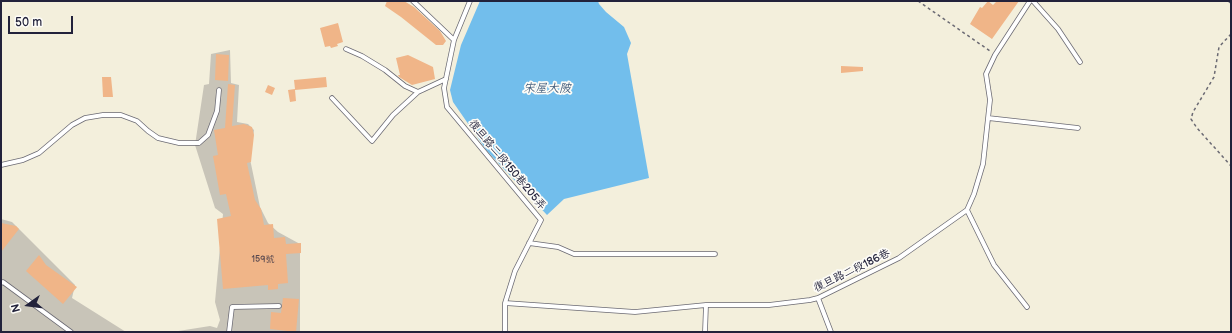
<!DOCTYPE html>
<meta charset="utf-8">
<style>
body{margin:0}
#map{position:relative;width:1232px;height:333px;overflow:hidden;background:#f3efdc;font-family:"Balsamiq Sans",sans-serif}
canvas{display:block}
.frame{position:absolute;inset:0;border:2px solid #22223b;pointer-events:none}
.north{position:absolute;left:8px;top:285px;width:40px;height:40px;-webkit-text-stroke:3px #fdfcf7;paint-order:stroke;rotate:256deg;font-size:11px;font-weight:700;line-height:16px;text-align:center;color:#22223b}
.north::after{content:'';display:block;margin:auto;width:14px;height:18px;background:#22223b;clip-path:polygon(50% 0,100% 100%,50% 72%,0 100%)}
.scale{position:absolute;left:8px;top:16px;width:65px;height:18px;box-sizing:border-box;border:2px solid #22223b;border-top:0;padding-left:5px;font-size:12px;line-height:14px;white-space:nowrap;color:#22223b;-webkit-text-stroke:3px #fdfcf7;paint-order:stroke}
</style>
<div id="map">
<canvas width="1232" height="333"></canvas>
<div class="frame"></div>
<div class="north">N</div>
<div class="scale">50 m</div>
</div>
<script>
const g = document.querySelector('canvas').getContext('2d');
g.lineJoin = 'round';
function fill(path, color) { g.fillStyle = color; g.fill(path, 'evenodd'); }
const toPath = rows => new Path2D(rows.map(r => 'M' + r).join(''));
function stroke(path, color, width, dash) { g.strokeStyle = color; g.lineWidth = width; g.lineCap = dash ? 'butt' : 'round'; g.setLineDash(dash || []); g.stroke(path); }
function label(font, color, halo, rows, align = 'center') {
  g.font = font + ' "Balsamiq Sans","LXGW WenKai TC",sans-serif'; g.lineWidth = 3.5; g.setLineDash([]); g.textBaseline = 'middle'; g.strokeStyle = halo; g.fillStyle = color; for (const [text, x, y, turn = 0] of rows) {
    g.save(); g.translate(x, y); g.rotate((+turn || 0) * Math.PI / 180); g.textAlign = isNaN(turn) ? turn : align; if (halo) g.strokeText(text, 0, 0); g.fillText(text, 0, 0); g.restore();
  }
}
fill(toPath([
 [230,50,231,83,239,85,237,122,248,124,254,130,250,159,260,207,268,223,278,232,300,244,300,332,172,332,210,326,217,328,220,320,215,302,223,214,215,208,195,145,204,85,209,84,211,54],
 [1,219,12,222,75,285,72,298,126,332,1,332]
]), '#c8c4b8');
fill(toPath([
 [480,1,598,1,599,4,606,12,624,27,631,43,627,54,649,178,564,199,547,215,487,151,453,102,450,90,461,45]
]), '#72beec');
fill(toPath([
 [387,1,404,1,414,7,440,31,446,41,443,45,436,45,401,17,385,6],
 [988,1,993,5,997,1,1019,1,992,39,970,24,980,7,982,8],
 [338,23,343,42,337,44,338,46,331,48,330,46,325,47,320,28],
 [216,54,229,55,228,81,215,80],
 [408,55,433,67,435,79,412,85,399,77,398,75,400,75,396,58],
 [841,66,863,67,863,71,841,73],
 [102,77,111,77,113,97,103,97],
 [326,77,327,87,295,90,296,101,290,102,288,90,295,89,294,80],
 [228,84,235,85,232,126,244,124,252,127,254,135,251,162,247,163,255,200,261,209,264,225,273,224,274,238,285,237,286,244,301,243,301,253,286,254,288,283,278,284,278,289,268,290,268,285,223,289,217,219,231,216,226,194,220,195,213,156,218,155,214,130,225,128],
 [268,85,275,88,272,95,265,92],
 [1,223,16,226,19,229,1,252],
 [39,255,46,265,77,287,63,304,26,271],
 [283,298,299,299,296,332,270,329,271,312,281,313]
]), '#f0b588');
const service = toPath([
 [413,1,454,40],
 [470,1,454,40,444,88,447,107,541,220,515,271,505,303,505,332],
 [1033,1,1058,29,1080,62],
 [346,49,362,56,385,70,405,86,418,92],
 [332,98,372,141,393,115,418,92,446,79],
 [988,118,1078,128],
 [1,165,23,160,39,153,72,125,85,118,103,115,121,115,137,121,148,131,158,138,179,143,199,143,208,135,217,111,219,90],
 [967,210,994,265,1027,307],
 [529,243,558,247,574,254,715,254],
 [1,283,3,282,71,332],
 [818,298,831,332],
 [505,303,635,312,706,305,769,305,810,300,818,298,899,258,967,210,974,194,983,164,990,100,986,74,995,55,1030,1],
 [229,332,232,307,279,306],
 [705,332,706,305]
]);
stroke(service, '#6b6a73', 5.5);
stroke(toPath([
 [918,1,990,51],
 [1169,1,1227,1,1231,3],
 [1231,34,1219,47,1214,77,1193,112,1191,119,1197,128,1231,166]
]), '#6b6a73', 1.5, [3, 3]);
stroke(service, '#fff', 4);
label('9px', '#56474e', null, [
 ["159號",263,260]
]);
label('11px', '#22223b', '#fdfcf7', [
 ["復旦路二段150巷205弄",507,165,50],
 ["復旦路二段186巷",852,271,-26]
]);
label('italic 12px', '#3e5979', '#fdfcf7', [
 ["宋屋大陂",547,89]
]);
</script>
